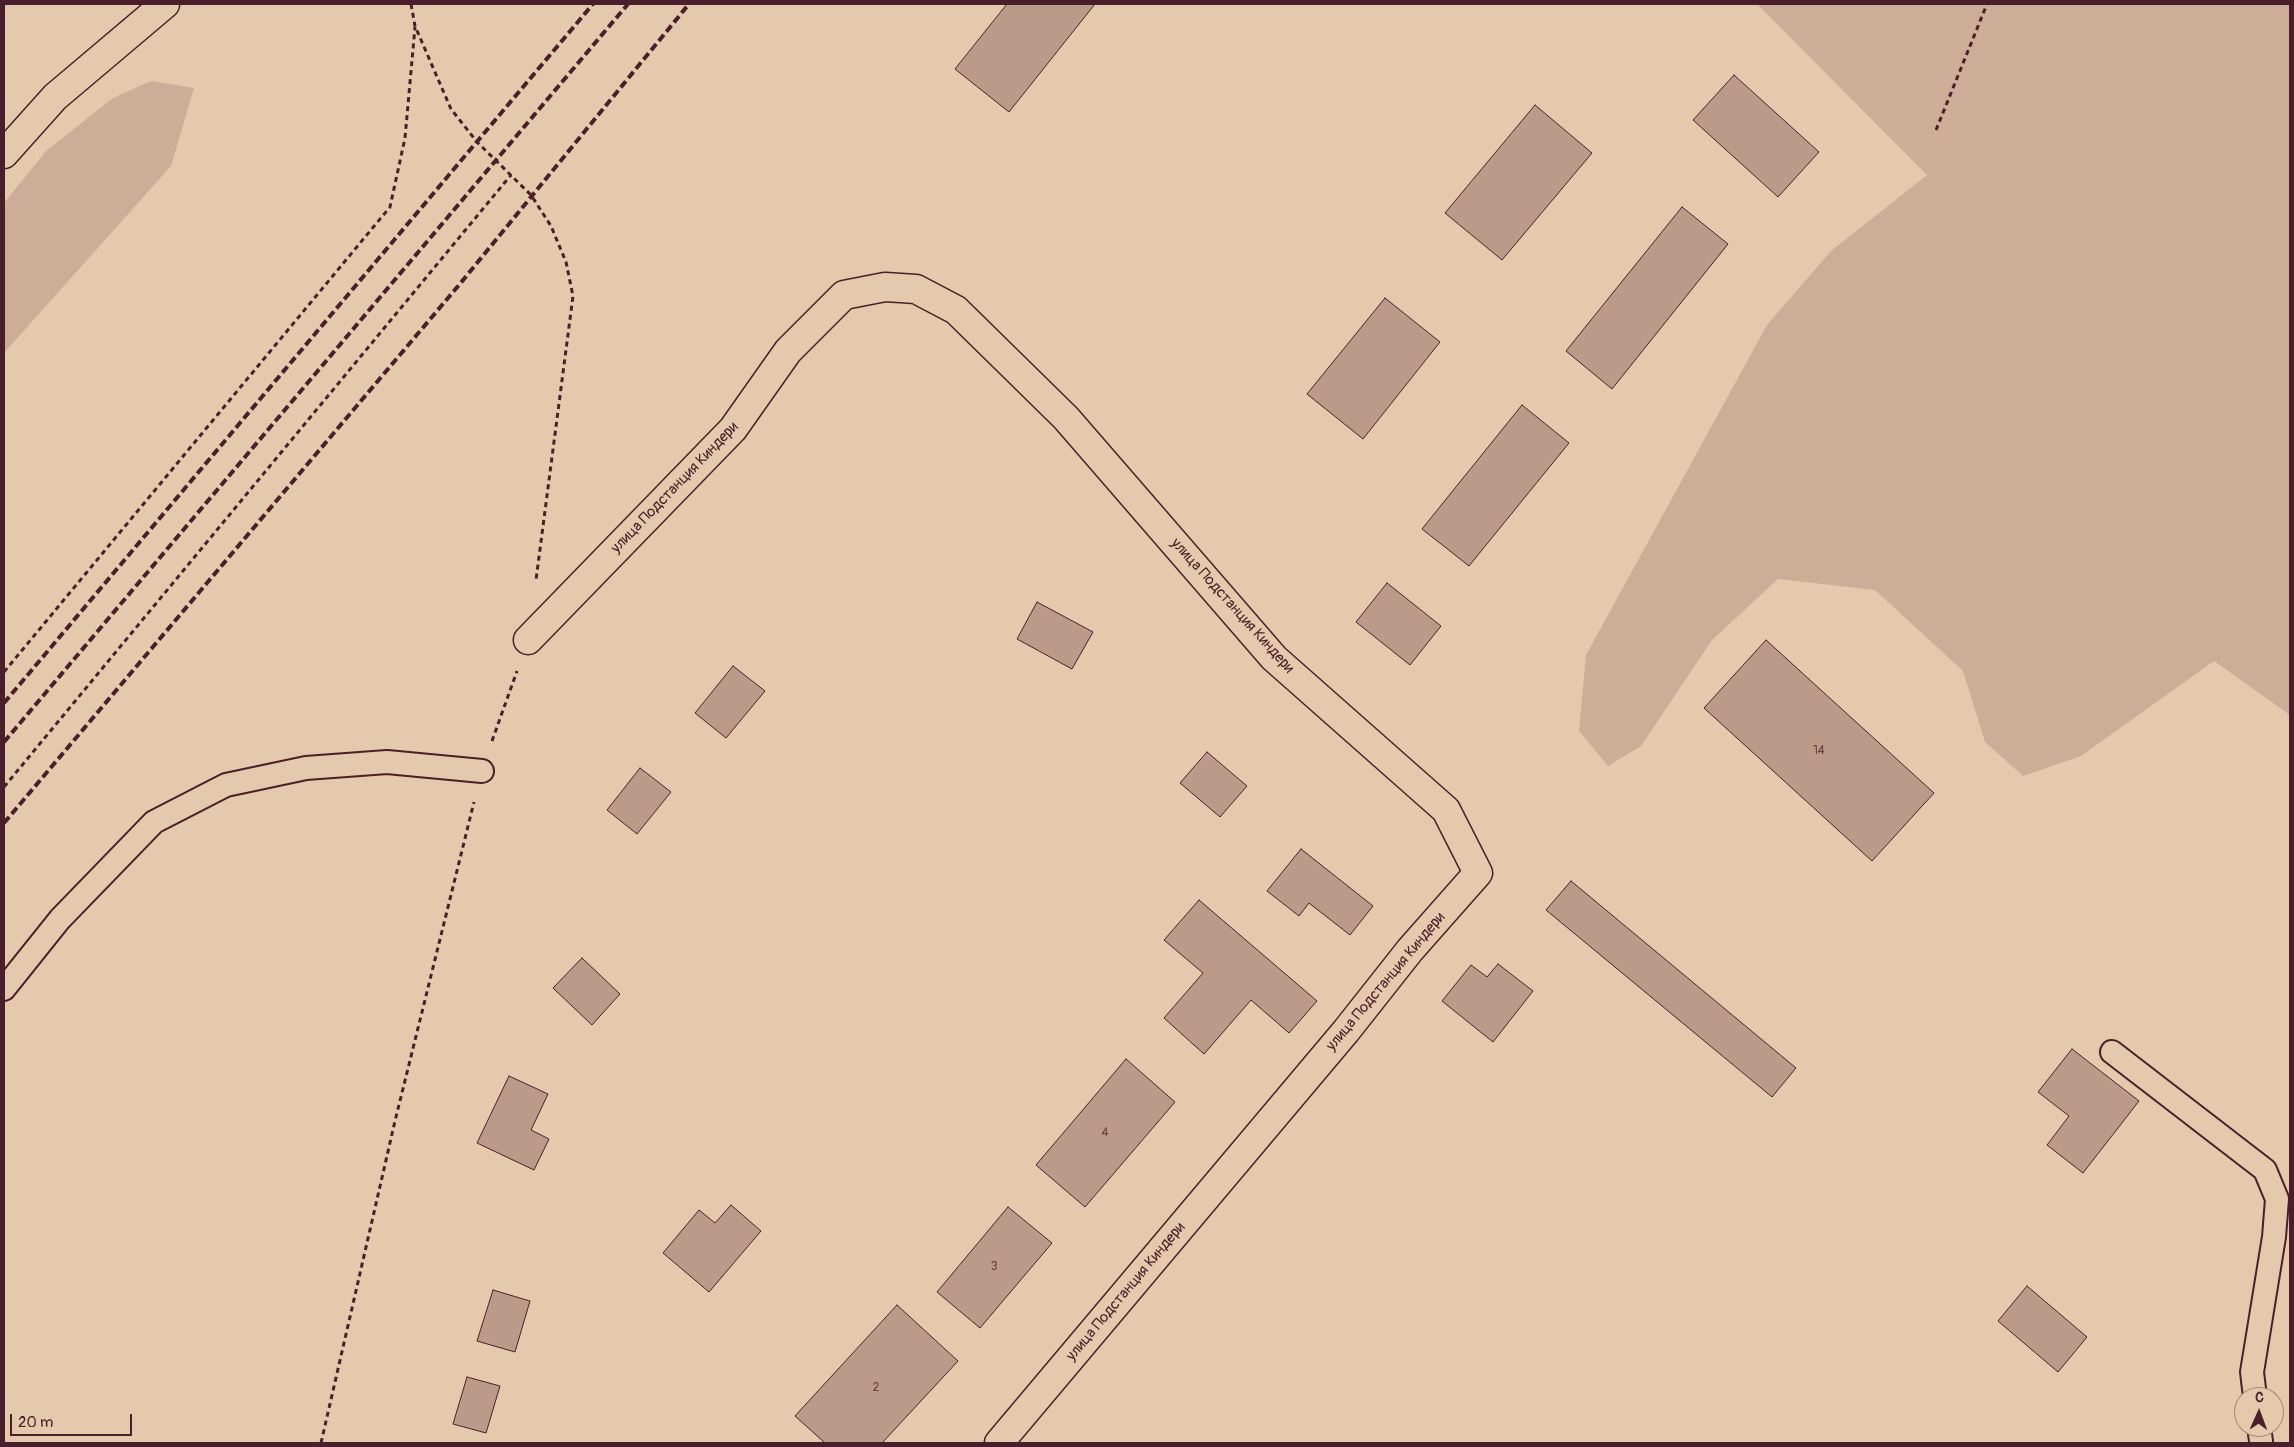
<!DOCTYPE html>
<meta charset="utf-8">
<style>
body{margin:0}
#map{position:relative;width:2294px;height:1447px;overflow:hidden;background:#e5c9ac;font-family:Pangolin,sans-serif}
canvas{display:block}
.frame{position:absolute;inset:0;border:5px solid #4a1f2b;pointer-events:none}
.north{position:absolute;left:2234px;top:1387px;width:50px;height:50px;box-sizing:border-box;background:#e5c9ac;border:1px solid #a78578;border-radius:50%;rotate:2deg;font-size:14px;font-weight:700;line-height:20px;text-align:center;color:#4a1f2b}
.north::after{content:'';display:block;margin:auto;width:18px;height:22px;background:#4a1f2b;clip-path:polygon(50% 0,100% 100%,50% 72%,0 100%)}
.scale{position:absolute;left:10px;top:1414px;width:122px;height:22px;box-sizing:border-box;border:2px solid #4a1f2b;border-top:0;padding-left:6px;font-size:15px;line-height:18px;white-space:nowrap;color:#4a1f2b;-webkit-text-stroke:4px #e5c9ac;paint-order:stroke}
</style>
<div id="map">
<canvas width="2294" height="1447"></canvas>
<div class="frame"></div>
<div class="north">С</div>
<div class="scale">20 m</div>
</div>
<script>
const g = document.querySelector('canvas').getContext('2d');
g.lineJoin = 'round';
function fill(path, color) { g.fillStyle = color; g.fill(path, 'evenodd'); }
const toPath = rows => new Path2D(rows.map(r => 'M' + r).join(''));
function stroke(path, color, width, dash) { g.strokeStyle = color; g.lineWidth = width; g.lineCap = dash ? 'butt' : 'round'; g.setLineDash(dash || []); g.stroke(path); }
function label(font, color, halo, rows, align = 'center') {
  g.font = font + ' Pangolin,sans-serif'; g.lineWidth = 4; g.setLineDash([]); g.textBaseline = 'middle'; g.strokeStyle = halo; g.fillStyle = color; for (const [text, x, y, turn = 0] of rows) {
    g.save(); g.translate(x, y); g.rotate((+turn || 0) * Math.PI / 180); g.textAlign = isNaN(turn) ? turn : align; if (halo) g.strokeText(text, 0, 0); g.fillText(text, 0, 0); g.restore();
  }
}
fill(toPath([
 [1757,4,2290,4,2290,715,2214,661,2081,756,2023,776,1985,742,1963,671,1875,590,1778,579,1712,640,1641,746,1608,766,1579,731,1586,655,1767,325,1831,251,1927,175],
 [151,81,194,88,171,166,4,353,4,203,46,151,113,98]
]), '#ccad97');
const building = toPath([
 [1007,4,1095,4,1009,112,955,69,1007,4],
 [1734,75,1819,152,1778,197,1693,120,1734,75],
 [1535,105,1592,153,1502,260,1445,213,1535,105],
 [1682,207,1728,244,1612,389,1566,351,1682,207],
 [1385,298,1440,342,1363,439,1307,394,1385,298],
 [1522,405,1569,443,1469,566,1422,529,1522,405],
 [1387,583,1441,626,1410,665,1356,622,1387,583],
 [1037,602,1093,632,1072,669,1017,639,1037,602],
 [1766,640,1934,793,1872,861,1704,708,1766,640],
 [733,666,765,691,726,738,695,713,733,666],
 [1207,752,1247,786,1220,817,1180,783,1207,752],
 [640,768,671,792,637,834,607,810,640,768],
 [1301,849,1373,906,1350,935,1309,903,1299,916,1267,891,1301,849],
 [1571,881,1796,1068,1772,1097,1546,910,1571,881],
 [1199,900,1317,1001,1289,1033,1251,1000,1204,1054,1164,1018,1203,973,1164,940,1199,900],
 [582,958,620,994,592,1025,553,988,582,958],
 [1498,964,1533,991,1493,1042,1442,1001,1471,965,1487,977,1498,964],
 [2072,1049,2139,1101,2083,1173,2047,1145,2069,1116,2038,1092,2072,1049],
 [1126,1059,1175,1102,1085,1207,1036,1165,1126,1059],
 [509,1076,548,1094,531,1130,549,1139,534,1170,477,1143,509,1076],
 [731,1205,761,1231,709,1292,663,1253,699,1210,715,1223,731,1205],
 [1008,1207,1052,1243,980,1328,937,1292,1008,1207],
 [2027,1286,2087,1337,2058,1372,1998,1321,2027,1286],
 [493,1290,530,1301,515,1352,477,1341,493,1290],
 [897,1305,958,1361,882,1443,825,1443,795,1416,897,1305],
 [467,1377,500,1386,486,1433,453,1424,467,1377]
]);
fill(building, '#ba9a88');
stroke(building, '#4a1f2b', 1);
const service = toPath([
 [4,989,60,919,154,822,226,785,306,768,387,762,482,771],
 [2112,1052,2265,1170,2277,1199,2274,1237,2252,1372,2255,1397],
 [2259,1427,2261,1441]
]);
const minor = toPath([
 [528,640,733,429,788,351,844,295,885,287,916,289,956,310,1066,418,1274,658,1446,810,1478,873,1410,950,1346,1031,999,1443]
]);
const tertiary = toPath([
 [4,154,55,97,165,4]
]);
stroke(service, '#4a1f2b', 26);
stroke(minor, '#4a1f2b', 31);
stroke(tertiary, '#4a1f2b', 31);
stroke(toPath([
 [411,4,415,26,451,109,477,142,531,195,551,226,566,262,573,296,536,580],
 [1936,130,1987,4],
 [4,672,390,207,405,138,415,27],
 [492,741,517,671],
 [4,787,511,175],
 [321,1443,395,1121,474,802]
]), '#4a1f2b', 3, [5, 4]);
stroke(service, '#e5c9ac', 22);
stroke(minor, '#e5c9ac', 28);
stroke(tertiary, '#e5c9ac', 28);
stroke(toPath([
 [4,703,593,4],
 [4,742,628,4],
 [4,823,459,285,689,4]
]), '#4a1f2b', 4, [8, 4]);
label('12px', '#663e42', null, [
 ["14",1819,751],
 ["4",1105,1133],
 ["3",994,1267],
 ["2",876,1388]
]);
label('15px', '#4a1f2b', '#e5c9ac', [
 ["улица Подстанция Киндери",675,488,-46],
 ["улица Подстанция Киндери",1232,606,48],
 ["улица Подстанция Киндери",1386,982,-50],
 ["улица Подстанция Киндери",1126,1292,-50]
]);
</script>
